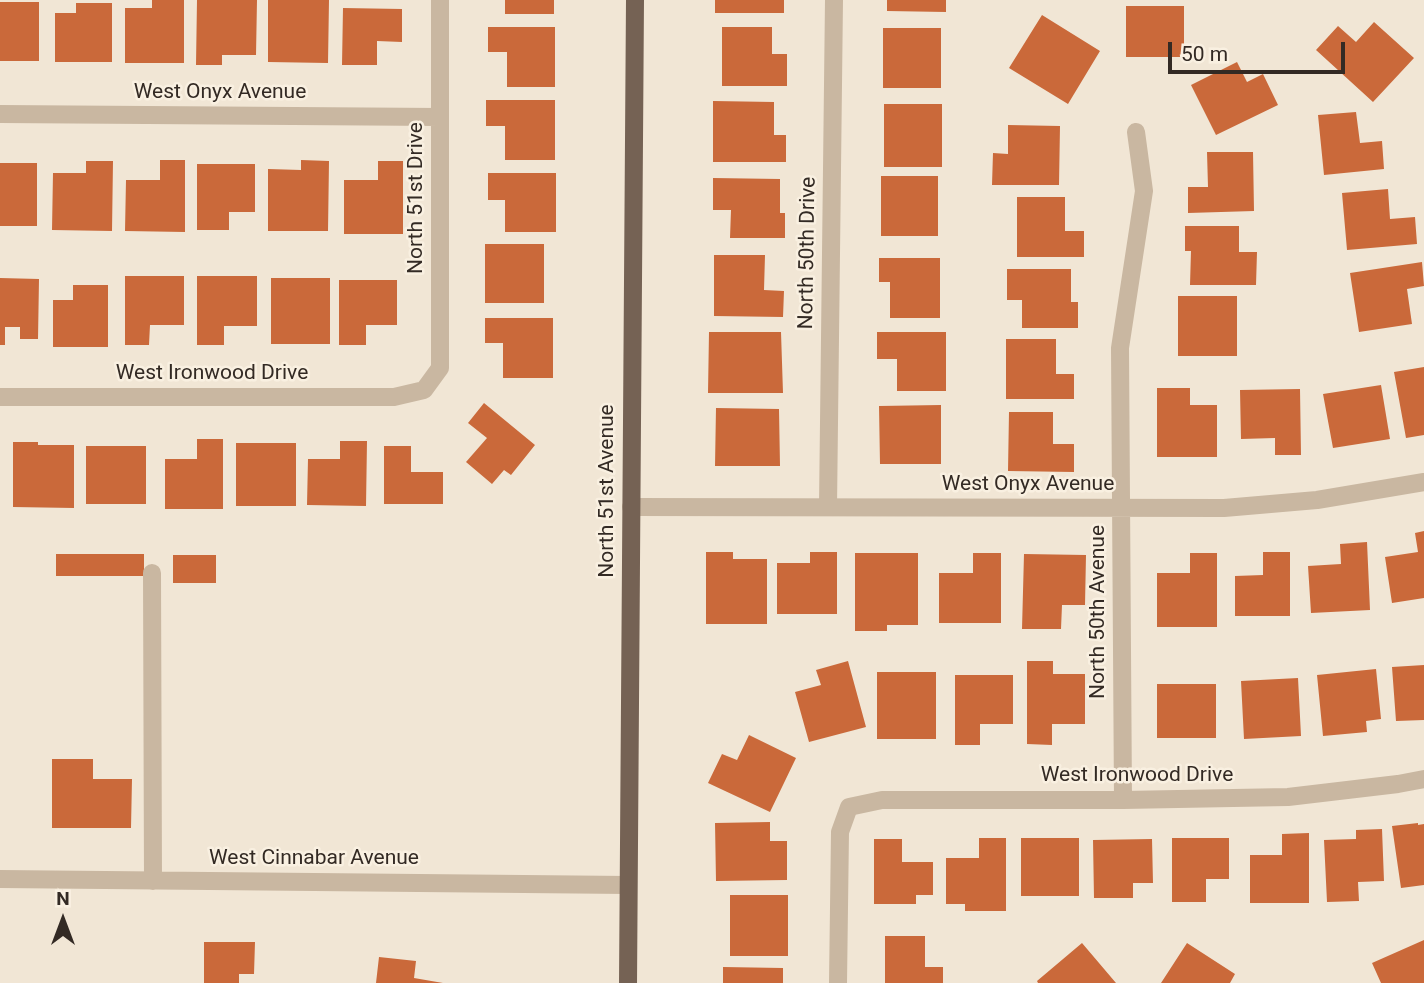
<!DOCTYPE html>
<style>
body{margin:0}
#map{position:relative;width:1424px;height:983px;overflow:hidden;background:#f1e6d5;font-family:Roboto,sans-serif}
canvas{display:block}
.north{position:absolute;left:28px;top:885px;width:70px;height:70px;-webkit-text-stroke:5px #f9f0e1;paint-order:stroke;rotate:0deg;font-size:19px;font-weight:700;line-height:28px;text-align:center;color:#332a24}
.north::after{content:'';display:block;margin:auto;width:24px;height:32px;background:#332a24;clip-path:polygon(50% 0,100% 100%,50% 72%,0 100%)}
.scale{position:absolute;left:1168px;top:42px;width:177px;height:32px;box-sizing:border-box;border:4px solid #332a24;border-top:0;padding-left:9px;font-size:21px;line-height:24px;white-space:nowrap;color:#332a24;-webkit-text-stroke:5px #f9f0e1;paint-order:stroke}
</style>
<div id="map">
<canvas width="1424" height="983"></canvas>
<div class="north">N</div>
<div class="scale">50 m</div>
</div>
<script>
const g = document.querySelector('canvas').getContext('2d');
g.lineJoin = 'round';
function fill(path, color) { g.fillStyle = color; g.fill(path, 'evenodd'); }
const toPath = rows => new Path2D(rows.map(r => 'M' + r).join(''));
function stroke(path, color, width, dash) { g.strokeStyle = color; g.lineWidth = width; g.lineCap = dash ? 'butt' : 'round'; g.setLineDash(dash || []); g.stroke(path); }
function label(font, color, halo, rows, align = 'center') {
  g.font = font + ' Roboto,sans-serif'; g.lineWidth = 5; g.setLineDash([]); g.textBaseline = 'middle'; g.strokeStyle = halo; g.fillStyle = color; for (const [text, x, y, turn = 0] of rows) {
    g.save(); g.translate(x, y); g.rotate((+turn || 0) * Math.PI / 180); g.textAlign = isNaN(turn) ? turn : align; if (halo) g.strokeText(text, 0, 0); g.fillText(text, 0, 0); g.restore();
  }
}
fill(toPath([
 [152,0,184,0,184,63,125,63,125,8,152,8],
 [197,0,257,0,256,55,222,55,222,65,196,65],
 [268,0,329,0,328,63,268,62],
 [505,0,554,0,554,14,505,14],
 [715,0,784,0,784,13,715,13],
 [887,0,946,0,946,12,887,11],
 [0,2,39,2,39,61,0,61],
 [76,3,112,3,112,62,55,62,55,13,76,13],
 [1126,6,1184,6,1184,57,1126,57],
 [343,8,402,9,402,42,377,41,377,65,342,65],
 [1042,15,1100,51,1068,104,1009,68],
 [1374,22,1414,58,1373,102,1316,50,1338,26,1356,42],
 [488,27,555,27,555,87,507,87,507,52,488,52],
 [722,27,772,27,772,54,787,54,787,86,722,86],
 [883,28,941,28,941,88,883,88],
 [1237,62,1247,82,1263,74,1278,105,1216,135,1191,85],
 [486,100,555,100,555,160,505,160,505,126,486,126],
 [713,101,774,102,774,135,786,135,786,162,713,162],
 [884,104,942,104,942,167,884,167],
 [1356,112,1360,143,1382,141,1384,169,1324,175,1318,115],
 [1008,125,1060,126,1059,185,992,185,993,153,1008,154],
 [1207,152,1253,152,1254,211,1188,213,1188,187,1208,187],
 [160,160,185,160,185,232,125,231,126,180,160,180],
 [301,160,329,161,328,231,268,231,268,169,301,170],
 [86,161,113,161,112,231,52,230,53,173,86,173],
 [378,161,403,161,403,234,344,234,344,180,378,180],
 [0,163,37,163,37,226,0,226],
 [197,164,255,164,255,212,229,212,229,230,197,230],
 [488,173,556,173,556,232,505,232,505,200,488,200],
 [881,176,938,176,938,236,881,236],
 [713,178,780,179,780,213,785,213,785,238,730,238,731,210,713,210],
 [1388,189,1390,219,1415,217,1417,244,1347,250,1342,193],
 [1017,197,1065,197,1065,231,1084,231,1084,257,1017,257],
 [1185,226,1239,226,1239,252,1257,252,1256,285,1190,285,1191,251,1185,251],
 [485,244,544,244,544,303,485,303],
 [714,255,765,255,764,290,784,291,783,317,714,316],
 [879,258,940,258,940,318,890,318,890,282,879,282],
 [1422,262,1424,286,1407,289,1412,324,1359,332,1350,273],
 [1007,269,1071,269,1071,302,1078,302,1078,328,1022,328,1022,300,1007,300],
 [125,276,184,276,184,325,150,325,149,345,125,345],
 [197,276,257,276,257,326,224,326,224,345,197,345],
 [0,278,39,279,38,339,20,339,20,327,5,327,5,345,0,345],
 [271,278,330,278,330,344,271,344],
 [339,280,397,280,397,325,366,325,366,345,339,345],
 [73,285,108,285,108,347,53,347,53,300,73,300],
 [1178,296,1237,296,1237,356,1178,356],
 [485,318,553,318,553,378,503,378,503,343,485,343],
 [709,332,781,332,783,393,708,393],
 [877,332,946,332,946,391,897,391,897,359,877,359],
 [1006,339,1056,339,1056,374,1074,374,1074,399,1006,399],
 [1424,367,1424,435,1406,438,1394,372],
 [1381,385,1390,439,1333,448,1323,394],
 [1157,388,1190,388,1190,405,1217,405,1217,457,1157,457],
 [1300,389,1301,455,1275,455,1275,438,1241,439,1240,390],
 [484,403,535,445,511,475,504,470,492,484,466,462,487,438,468,423],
 [941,405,941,464,880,464,879,406],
 [716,408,779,409,780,466,715,466],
 [1009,412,1053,412,1053,444,1074,444,1074,472,1008,471],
 [197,439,223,439,223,509,165,509,165,459,197,459],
 [340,441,367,441,366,506,307,505,308,459,340,459],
 [13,442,38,442,38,445,74,445,74,508,13,507],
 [236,443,296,443,296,506,236,506],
 [86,446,146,446,146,504,86,504],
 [384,446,411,446,411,472,443,472,443,504,384,504],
 [1424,531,1424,598,1392,603,1385,557,1418,552,1415,533],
 [1367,542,1370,610,1311,613,1308,566,1341,564,1340,544],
 [706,552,733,552,733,559,767,559,767,624,706,624],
 [810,552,837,552,837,614,777,614,777,563,810,563],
 [1263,552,1290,552,1290,616,1235,616,1235,576,1263,575],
 [855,553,918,553,918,625,887,625,887,631,855,631],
 [973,553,1001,553,1001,623,939,623,939,573,973,573],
 [1190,553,1217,553,1217,627,1157,627,1157,573,1190,573],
 [56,554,144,554,144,576,56,576],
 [1024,554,1086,555,1085,605,1062,605,1061,629,1022,629],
 [173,555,216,555,216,583,173,583],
 [848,661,866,727,809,742,795,692,821,685,816,670],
 [1027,661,1053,661,1053,674,1085,674,1085,724,1052,724,1052,745,1027,744],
 [1424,665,1424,720,1396,721,1392,667],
 [1376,669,1381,719,1366,721,1367,732,1323,736,1317,675],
 [877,672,936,672,936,739,877,739],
 [955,675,1013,675,1013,724,980,724,980,745,955,745],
 [1298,678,1301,736,1244,739,1241,681],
 [1157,684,1216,684,1216,738,1157,738],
 [749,735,796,758,770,812,708,783,722,754,737,760],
 [52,759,93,759,93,779,132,779,131,828,52,828],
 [770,822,770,841,787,841,787,880,716,881,715,823],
 [1418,823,1418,825,1424,824,1424,885,1401,888,1392,826],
 [1382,829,1384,881,1358,882,1359,901,1327,902,1324,840,1356,839,1356,830],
 [1309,833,1309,903,1250,903,1250,855,1282,855,1282,834],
 [979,838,1006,838,1006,911,965,911,965,904,946,904,946,858,979,858],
 [1021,838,1079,838,1079,896,1021,896],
 [1172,838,1229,838,1229,879,1206,879,1206,902,1172,902],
 [874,839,902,839,902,862,933,862,933,895,916,895,916,904,874,904],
 [1152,839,1153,883,1133,883,1133,898,1094,898,1093,840],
 [730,895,788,895,788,956,730,956],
 [885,936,925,936,925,967,943,967,943,983,885,983],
 [1424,940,1424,983,1381,983,1372,963],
 [204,942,255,942,254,974,239,974,239,983,204,983],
 [1082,943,1116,983,1038,983,1037,981],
 [1187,943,1235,974,1230,983,1161,983],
 [379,957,416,961,414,978,443,983,376,983],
 [723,967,783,968,783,983,723,983]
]), '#ca693a');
stroke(toPath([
 [0,114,440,117],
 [0,397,394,397,424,390,440,368,440,0],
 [631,507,1224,508,1317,500,1424,482],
 [828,507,834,0],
 [152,573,153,881],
 [1123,800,1120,348,1144,191,1136,132],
 [0,879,628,885],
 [838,983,840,832,849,807,882,800,1123,800,1288,797,1398,784,1424,779]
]), '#c9b7a1', 18);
stroke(toPath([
 [628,983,635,0]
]), '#756254', 18);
label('21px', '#332a24', '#f9f0e1', [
 ["West Onyx Avenue",220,93],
 ["North 51st Drive",417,198,-90],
 ["North 50th Drive",808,253,-89],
 ["West Ironwood Drive",212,374],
 ["West Onyx Avenue",1028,485],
 ["North 51st Avenue",608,491,-90],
 ["North 50th Avenue",1099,612,-90],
 ["West Ironwood Drive",1137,776],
 ["West Cinnabar Avenue",314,859]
]);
</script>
